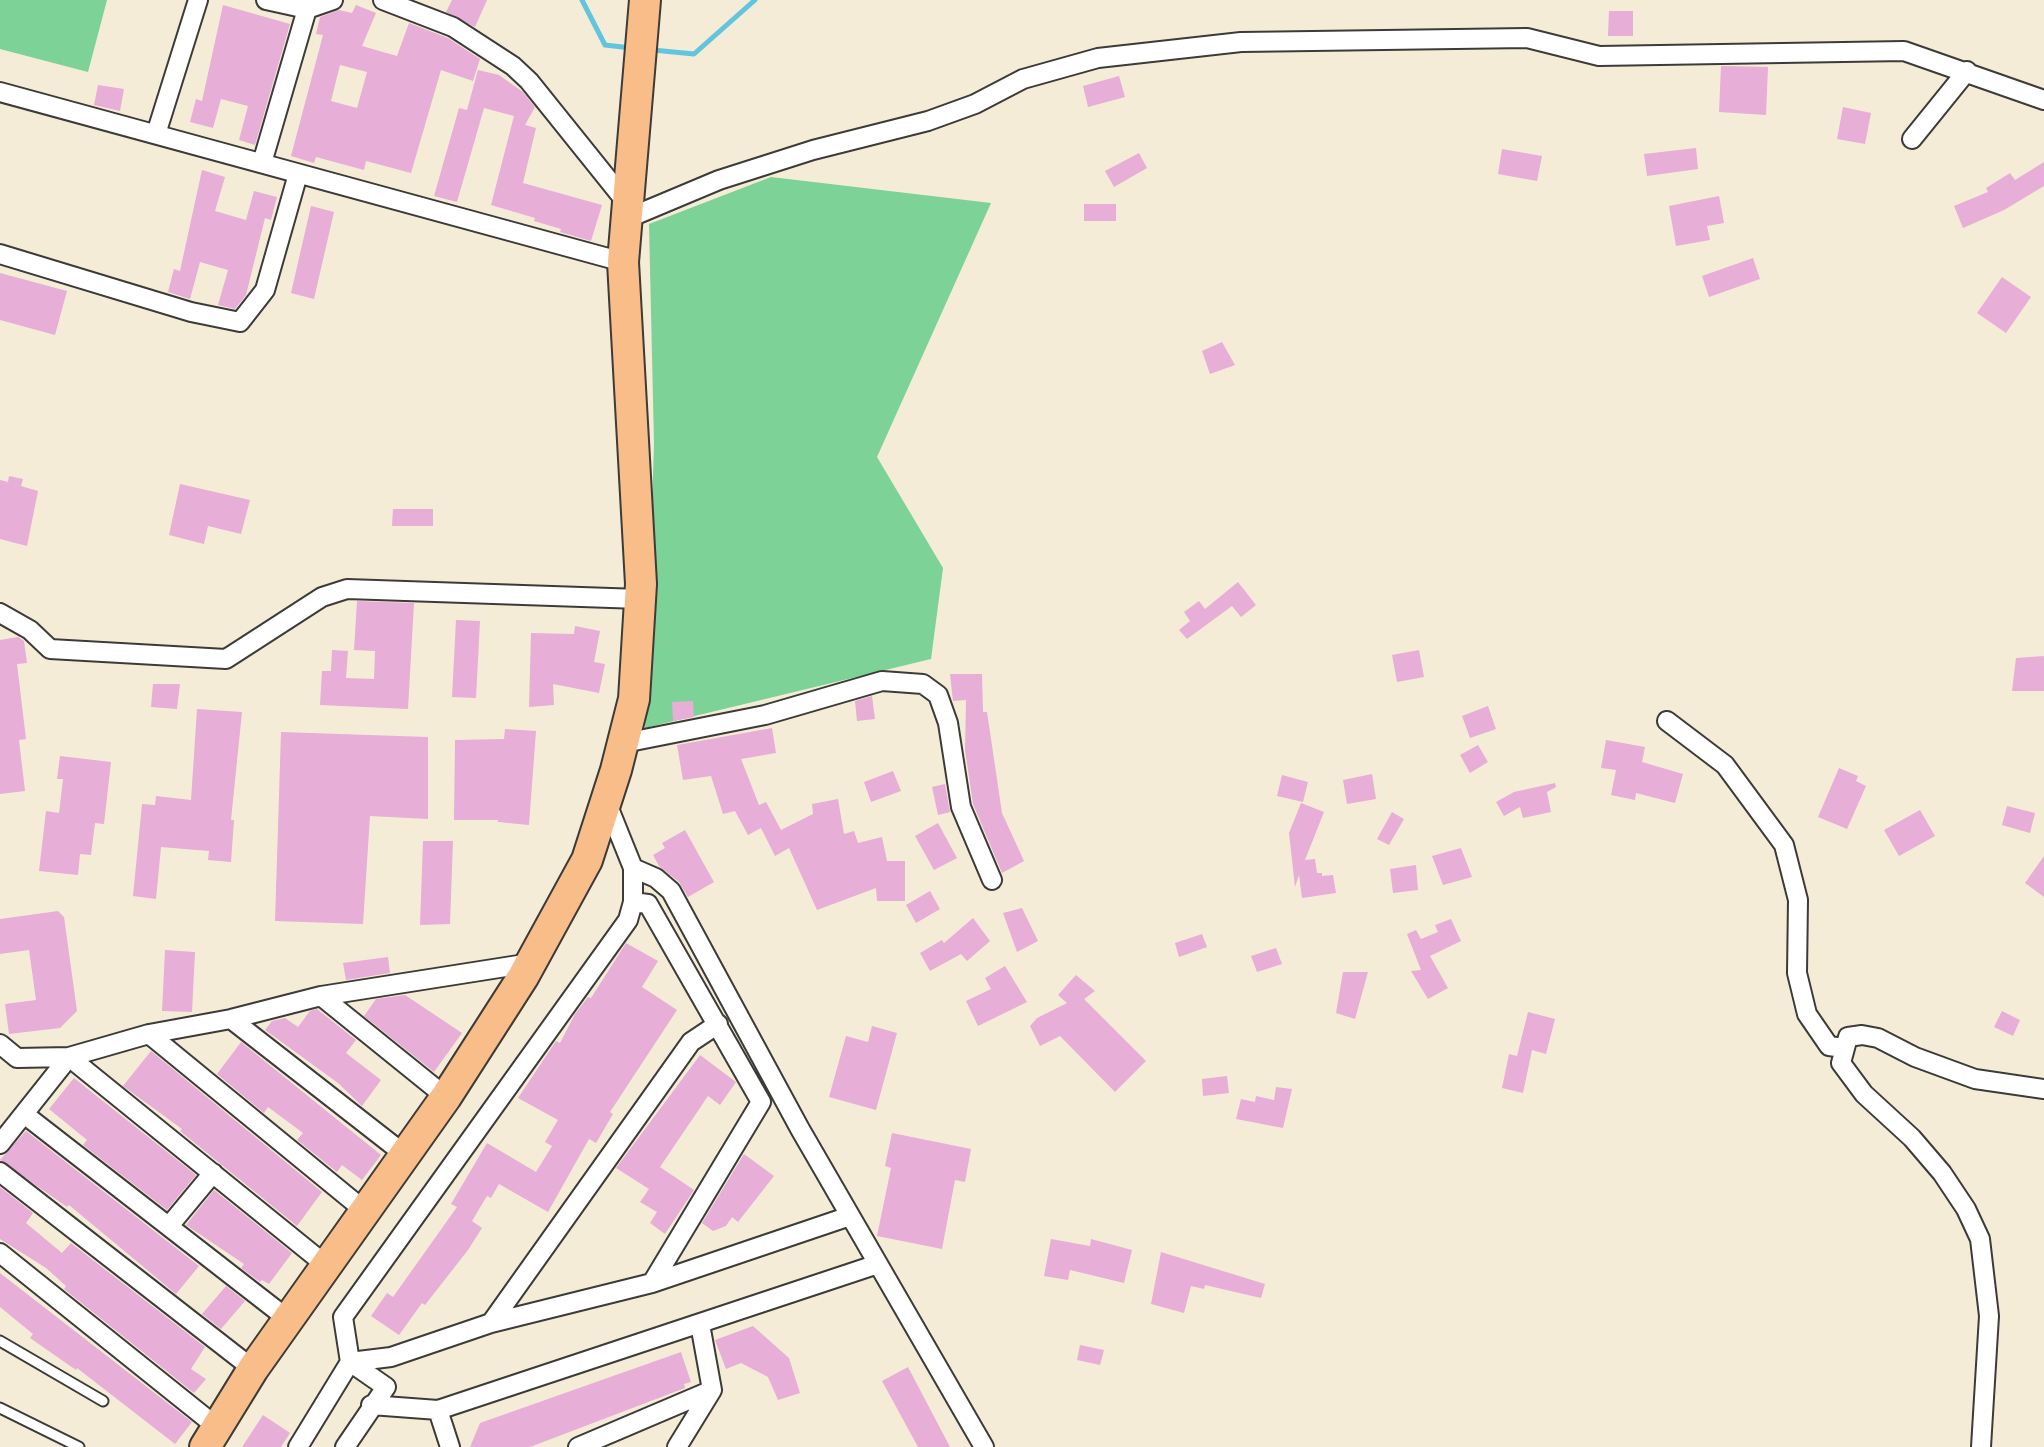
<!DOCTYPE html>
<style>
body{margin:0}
canvas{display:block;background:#f4ecd6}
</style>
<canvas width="2044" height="1447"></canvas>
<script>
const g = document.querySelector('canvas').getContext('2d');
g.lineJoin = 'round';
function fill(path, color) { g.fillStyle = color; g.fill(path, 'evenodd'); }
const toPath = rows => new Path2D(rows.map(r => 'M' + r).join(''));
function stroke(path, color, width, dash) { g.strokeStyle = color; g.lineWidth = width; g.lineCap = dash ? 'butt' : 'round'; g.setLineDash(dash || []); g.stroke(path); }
fill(toPath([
 [0,0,107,0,88,72,0,49],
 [771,177,991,203,877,457,943,568,931,659,645,728,654,444,649,224]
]), '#7cd297');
stroke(toPath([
 [582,0,605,45,631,48],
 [653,50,694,54,755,0]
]), '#61c5de', 5);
fill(toPath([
 [452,0,487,0,475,27,446,12],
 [223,5,290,24,255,145,239,140,248,106,221,99,213,128,190,122,196,99,202,101],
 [356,5,376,13,362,46,397,56,409,23,448,38,480,59,473,81,441,70,411,173,366,161,364,170,316,157,314,163,291,156,323,35,316,34,320,17,339,10,352,13],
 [340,65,367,72,357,108,331,101],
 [1609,11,1633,11,1633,36,1608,36],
 [1721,66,1768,67,1766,115,1719,112],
 [478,70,499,75,523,92,535,107,525,125,536,128,523,183,602,205,591,241,560,232,561,229,534,221,535,218,491,205,514,116,484,108,457,202,434,196,459,108,467,110],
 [1119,76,1125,97,1088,107,1083,86],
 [98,85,124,89,120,111,94,105],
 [1843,107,1871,113,1865,144,1837,139],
 [1696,148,1698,169,1647,176,1644,154],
 [1502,149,1542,156,1537,181,1498,174],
 [1139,153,1147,168,1114,187,1105,171],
 [2044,162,2044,186,2004,210,1963,228,1954,206,1988,192,1986,188,2010,173,2015,180],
 [202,170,225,177,215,211,246,220,254,191,277,197,271,220,265,218,246,295,235,309,218,305,228,270,200,262,190,299,168,292,174,269,180,271],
 [1719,196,1724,223,1707,226,1710,240,1676,246,1669,206],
 [1084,204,1116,204,1116,221,1084,221],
 [311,206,334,212,314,299,291,293],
 [1753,258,1760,279,1709,297,1702,276],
 [0,273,67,291,55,335,0,320],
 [2002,277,2031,297,2006,333,1977,313],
 [1222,342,1235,365,1210,374,1202,351],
 [9,476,23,479,21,486,38,491,27,546,0,539,0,480,8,482],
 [180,484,250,500,241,534,208,526,204,544,169,535],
 [393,509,433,509,433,526,392,526],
 [1238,582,1256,605,1241,617,1232,606,1187,639,1179,630,1190,621,1184,612,1199,601,1205,609],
 [357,601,414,603,408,709,320,705,322,671,331,671,332,650,348,651,346,678,374,679,375,651,354,650],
 [456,620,480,621,476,698,452,697],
 [575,626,600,631,594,662,605,664,599,693,553,684,554,705,529,707,531,633,574,634],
 [18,637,24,641,27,663,17,664,26,739,19,740,25,791,0,794,0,640],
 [1419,650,1424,677,1397,682,1392,655],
 [2044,656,2044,691,2012,691,2016,658],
 [950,674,982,674,983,712,987,712,1002,813,1024,861,1002,873,973,804,965,750,966,700,953,701],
 [153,684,180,684,177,709,151,707],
 [872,696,875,719,857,721,855,701],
 [693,701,694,717,673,721,672,702],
 [1488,706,1496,729,1470,738,1462,716],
 [197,709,242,712,231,820,234,820,231,862,208,860,209,851,161,847,156,899,133,896,142,804,155,805,156,796,191,800],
 [772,728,776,753,741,759,759,805,766,802,781,830,813,814,812,804,838,799,844,834,854,831,858,843,882,837,887,861,905,861,905,901,877,901,876,888,817,910,789,848,775,856,761,828,748,835,735,811,723,814,711,776,683,780,677,745],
 [505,729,536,731,529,825,498,822,498,820,454,820,455,740,504,739],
 [281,732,428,737,428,819,370,816,363,924,275,921],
 [1606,740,1645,747,1642,762,1683,774,1675,803,1636,793,1635,800,1611,795,1616,770,1601,768],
 [1478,745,1488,762,1470,773,1460,755],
 [60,756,111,762,104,824,95,823,91,855,80,854,78,875,39,871,46,811,59,813,63,779,57,779],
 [1839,768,1858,776,1856,781,1866,786,1847,829,1818,817],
 [893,771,901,791,871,802,864,782],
 [1372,774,1376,799,1347,804,1343,780],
 [1282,775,1308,782,1303,802,1277,796],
 [1555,783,1556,787,1547,792,1551,812,1523,818,1520,807,1504,816,1496,802,1514,792],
 [945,784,950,812,938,815,932,787],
 [1301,803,1324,812,1305,860,1315,859,1317,873,1322,873,1322,876,1333,875,1336,893,1302,898,1299,875,1295,887,1289,833],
 [2007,806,2035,813,2030,833,2002,825],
 [1920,810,1935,836,1899,856,1884,830],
 [1392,812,1404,819,1389,845,1377,839],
 [938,823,957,858,934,870,915,836],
 [685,830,714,882,688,897,679,882,659,866,653,855,665,848,662,843],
 [423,841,453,841,450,924,420,925],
 [1461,848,1472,877,1443,885,1432,856],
 [2044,856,2044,897,2025,883],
 [1416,865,1418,890,1393,893,1390,869],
 [930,891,940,909,916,923,906,905],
 [1022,908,1038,941,1017,952,1003,913],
 [58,911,64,917,77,1011,60,1028,9,1034,5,1004,36,1000,29,950,0,954,0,919],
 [973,918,990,941,967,961,961,954,930,971,920,953,942,940,944,943],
 [1451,919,1461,941,1430,956,1448,988,1428,999,1411,971,1421,970,1407,934,1416,930,1421,939,1438,932,1435,925],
 [1202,934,1207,947,1179,957,1175,943],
 [626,943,658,961,642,987,677,1010,610,1112,613,1114,596,1143,589,1139,548,1212,499,1184,491,1198,487,1196,472,1221,482,1228,468,1250,425,1305,422,1303,399,1335,371,1316,387,1293,393,1297,457,1207,451,1204,487,1143,536,1172,552,1146,545,1142,558,1120,518,1098,556,1041,560,1043,575,1014,588,997,591,998],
 [1276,948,1282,964,1257,972,1251,956],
 [165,950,195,952,192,1012,162,1011],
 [388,957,390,973,346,980,343,963],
 [1005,966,1027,1002,978,1026,966,1001,991,989,985,978],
 [1343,972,1368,972,1355,1019,1336,1013],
 [1076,975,1095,991,1084,999,1146,1061,1115,1092,1060,1036,1040,1046,1030,1026,1037,1018,1067,1003,1058,995],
 [405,995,462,1033,434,1072,364,1016,376,999],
 [317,1009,356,1040,346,1053,381,1080,362,1106,338,1083,265,1030,272,1021,285,1018,298,1027,310,1011],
 [2002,1011,2020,1020,2013,1036,1994,1027],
 [1528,1012,1555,1019,1546,1054,1532,1050,1523,1093,1502,1088,1509,1054,1517,1056],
 [872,1026,897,1033,876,1110,829,1097,846,1036,868,1042],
 [241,1042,381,1155,362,1180,342,1165,337,1172,297,1140,303,1133,268,1107,264,1113,217,1074],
 [151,1051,322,1192,297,1226,180,1131,182,1129,123,1086],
 [700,1055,736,1082,720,1105,708,1096,660,1167,694,1190,665,1234,650,1223,657,1212,640,1202,649,1189,616,1168],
 [1227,1076,1229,1093,1203,1096,1202,1079],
 [74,1078,196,1175,167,1210,83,1145,87,1140,49,1109],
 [1276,1087,1292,1089,1283,1128,1236,1119,1241,1099,1255,1102,1256,1096,1274,1100],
 [26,1131,199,1266,176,1294,69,1205,67,1207,0,1160],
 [892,1133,971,1149,965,1182,955,1180,942,1249,877,1236,891,1168,885,1166],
 [744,1154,774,1176,738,1222,732,1217,726,1226,713,1231,702,1223],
 [0,1187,33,1213,26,1223,62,1253,71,1243,205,1347,191,1369,206,1379,194,1393,64,1289,66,1286,46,1268,0,1239],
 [214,1190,292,1253,269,1284,262,1280,260,1282,241,1268,244,1264,186,1225],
 [1051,1239,1090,1246,1091,1239,1132,1250,1124,1283,1070,1270,1068,1280,1044,1276],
 [1161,1252,1265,1284,1261,1298,1205,1285,1204,1289,1191,1286,1184,1313,1151,1304],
 [0,1273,192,1422,175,1444,77,1368,76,1370,30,1338,33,1334,0,1307],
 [226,1286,245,1301,221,1329,202,1314],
 [753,1326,789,1358,800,1393,778,1400,768,1377,741,1363,726,1369,715,1340],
 [1080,1345,1104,1350,1100,1365,1077,1360],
 [681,1352,691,1382,684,1384,685,1388,530,1447,470,1447,480,1423],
 [908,1367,950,1447,918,1447,882,1381],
 [263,1415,290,1433,281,1447,242,1447]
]), '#e7aed8');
const lane = toPath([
 [0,1341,103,1401],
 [0,1408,79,1447]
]);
const street = toPath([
 [266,0,307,9,333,0],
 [383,0,453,27,513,66,529,81,627,203],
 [0,92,623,262],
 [156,134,198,0],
 [1912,139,1967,71],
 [262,163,307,9],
 [626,219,719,180,813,150,928,121,975,104,1023,79,1098,58,1241,42,1527,38,1599,56,1904,51,2044,100],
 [0,254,191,312,240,322,265,290,298,174],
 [0,613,30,630,50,649,226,659,322,597,347,589,640,599],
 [1667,721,1725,765,1784,845,1798,900,1797,973,1807,1014,1829,1046,1844,1048],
 [624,743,765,715,882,681,923,684,938,695,948,723,961,807,992,880],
 [606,801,633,868,633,902,628,920,343,1317,350,1362,391,1357,491,1323,652,1283,850,1216],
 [633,868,656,878,671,891,800,1129,984,1447],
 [633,902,648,904,761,1102,652,1283],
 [321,996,446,1097],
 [231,1019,404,1154],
 [149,1034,365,1211],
 [0,1044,17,1058,69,1057,149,1034,231,1019,321,996,531,963],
 [24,1114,289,1320],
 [0,1144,69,1057,327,1266],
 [0,1172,253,1369],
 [169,1226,213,1173],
 [0,1253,217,1427],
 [491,1323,691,1042,718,1024],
 [371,1405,438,1410,878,1264],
 [438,1410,450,1447],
 [298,1447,350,1362,386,1387,345,1447],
 [578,1447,712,1390],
 [677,1447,712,1390,700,1324],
 [1981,1447,1989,1316,1980,1239,1966,1209,1942,1173,1912,1138,1864,1094,1841,1063,1848,1037,1862,1035,1878,1038,1915,1057,1975,1079,2044,1089]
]);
const primary = toPath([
 [205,1447,253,1369,446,1097,523,977,587,860,616,770,634,699,641,584,623,262,645,0]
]);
stroke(lane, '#3c3b38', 13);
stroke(street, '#3c3b38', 22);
stroke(primary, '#3c3b38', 34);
stroke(lane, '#fff', 9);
stroke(street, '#fff', 18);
stroke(primary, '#f8bd89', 30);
</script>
